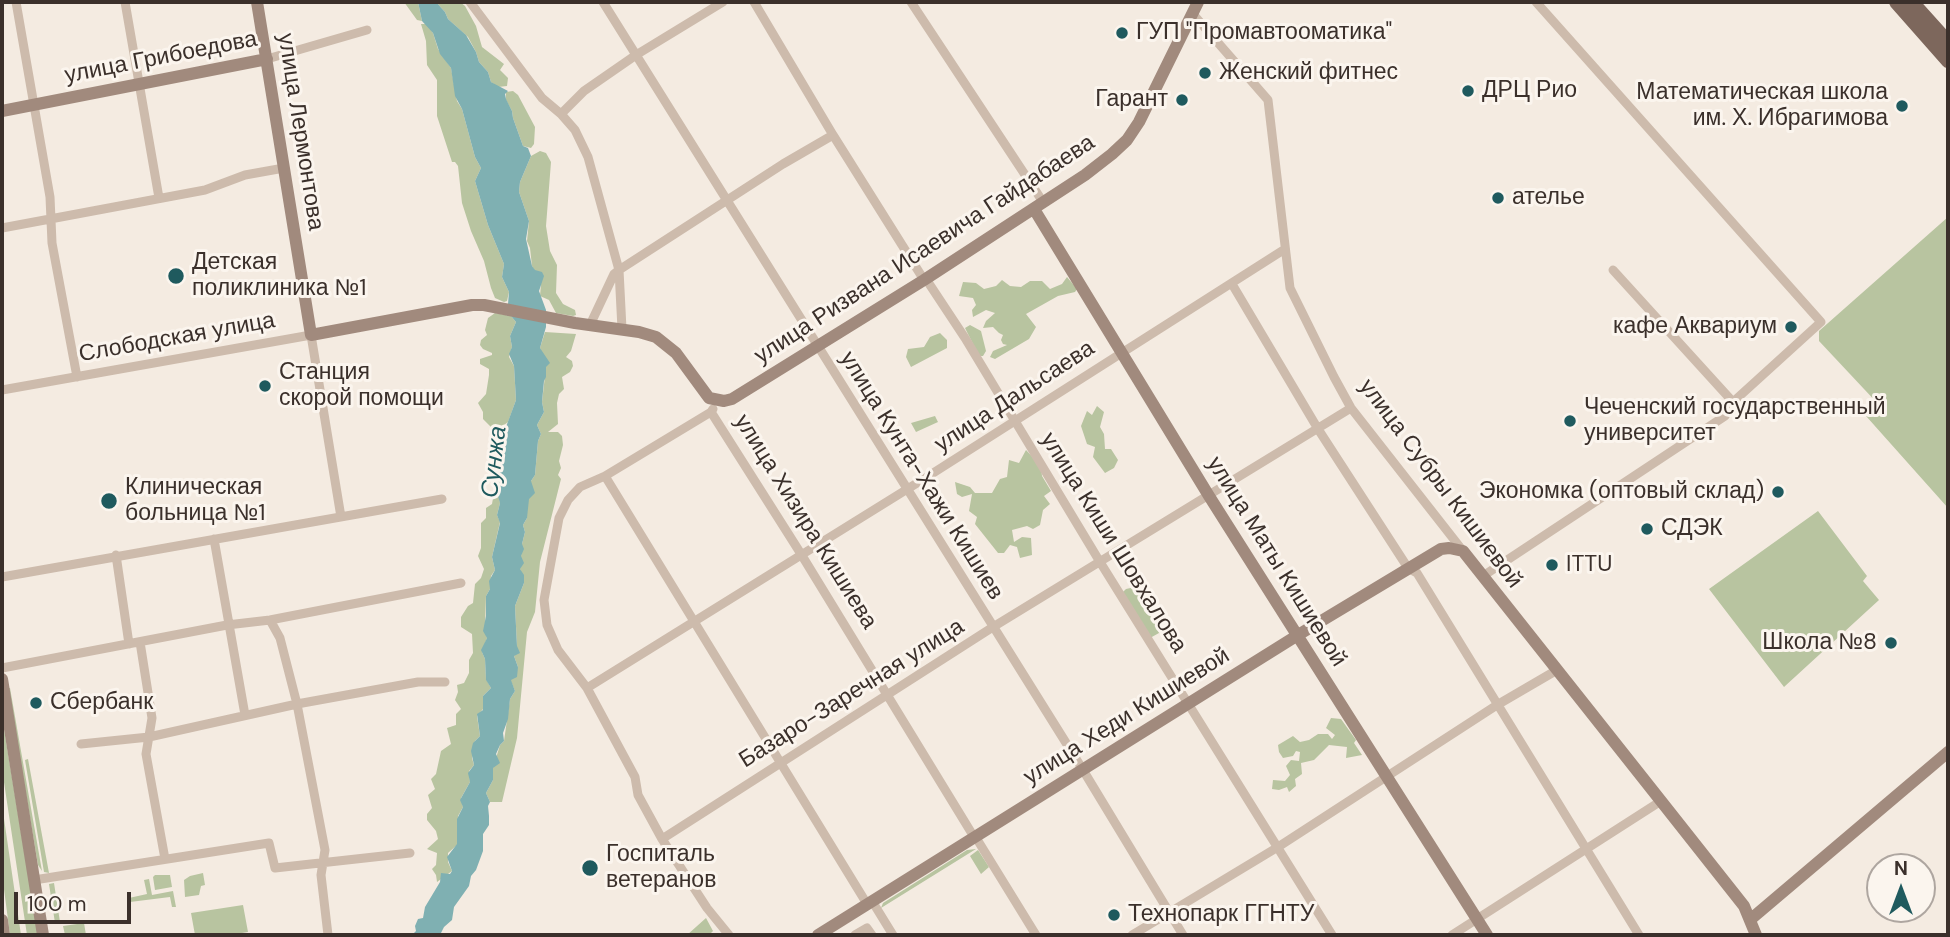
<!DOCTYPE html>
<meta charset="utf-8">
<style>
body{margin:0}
#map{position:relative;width:1950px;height:937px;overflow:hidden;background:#f4ebe1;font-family:"DM Sans",sans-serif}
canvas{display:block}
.frame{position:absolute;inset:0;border:4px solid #3b302b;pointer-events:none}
.north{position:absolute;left:1866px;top:853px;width:70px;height:70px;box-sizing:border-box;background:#fbf5ee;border:2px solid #aea6a0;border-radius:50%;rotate:0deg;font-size:19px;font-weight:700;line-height:28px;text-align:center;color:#3b302b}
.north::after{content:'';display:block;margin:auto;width:24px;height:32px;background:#1f5a5e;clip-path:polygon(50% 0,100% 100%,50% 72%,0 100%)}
.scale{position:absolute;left:14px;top:892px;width:117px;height:32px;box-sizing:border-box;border:4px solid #3b302b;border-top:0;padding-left:9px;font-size:21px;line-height:24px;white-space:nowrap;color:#3b302b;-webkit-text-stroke:5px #fbf5ee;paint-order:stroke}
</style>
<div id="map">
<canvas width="1950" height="937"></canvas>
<div class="frame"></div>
<div class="north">N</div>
<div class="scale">100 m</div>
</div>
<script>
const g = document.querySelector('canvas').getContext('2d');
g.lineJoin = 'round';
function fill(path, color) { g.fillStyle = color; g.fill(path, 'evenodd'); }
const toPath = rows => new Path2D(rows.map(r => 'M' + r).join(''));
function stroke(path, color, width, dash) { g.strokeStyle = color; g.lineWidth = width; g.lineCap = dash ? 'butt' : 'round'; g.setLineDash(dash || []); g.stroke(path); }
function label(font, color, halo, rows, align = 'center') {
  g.font = font + ' "DM Sans",sans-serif'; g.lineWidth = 6; g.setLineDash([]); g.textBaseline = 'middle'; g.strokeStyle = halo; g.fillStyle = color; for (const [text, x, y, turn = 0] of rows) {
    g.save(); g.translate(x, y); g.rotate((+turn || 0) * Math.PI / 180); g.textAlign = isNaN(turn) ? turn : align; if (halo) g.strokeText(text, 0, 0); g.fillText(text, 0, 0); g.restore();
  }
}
fill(toPath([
 [404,2,418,2,422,21,417,20],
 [436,2,460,2,465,6,476,26,482,47,504,64,500,70,508,78,507,86,498,87,491,82,488,72,479,62,476,52,468,37,448,19,445,12],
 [421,24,427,24,433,33,438,49,451,68,457,101,462,109,475,157,481,168,475,181,488,225,504,264,502,277,509,292,507,301,504,302,495,298,491,288,484,261,471,231,462,203,458,166,455,162,452,162,437,116,437,80,427,65,426,41],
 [513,91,518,95,535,127,534,144,531,148,523,146,513,118,512,111,506,100,506,92],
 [540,151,546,153,551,162,546,226,550,251,557,265,556,293,563,304,575,310,576,315,573,316,556,313,549,300,540,296,541,284,532,266,530,248,527,241,529,221,519,192,520,182,531,156],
 [1948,217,1948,508,1866,416,1879,405,1819,341,1819,331],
 [1067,277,1077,289,1075,292,1058,296,1026,314,1036,327,1029,339,995,359,990,357,993,351,1007,345,1003,344,1001,340,1003,335,999,333,993,327,983,328,986,321,995,313,986,310,973,317,972,310,976,305,973,298,959,296,963,282,976,283,984,289,996,286,1002,280,1010,286,1021,287,1030,281,1042,281,1050,289,1062,284],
 [495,313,511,316,516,322,510,336,512,347,509,357,514,366,516,400,508,422,504,425,501,449,501,475,500,479,496,480,492,476,493,466,488,460,492,428,483,419,483,412,478,403,486,394,489,375,489,369,480,364,480,359,492,355,492,353,483,349,480,345,481,340,487,335,485,330,488,318],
 [970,325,981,331,986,351,983,356,979,356,965,328],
 [545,332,576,334,571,351,566,357,572,361,573,366,570,372,562,377,564,389,559,394,557,403,558,424,548,432,558,432,562,436,563,445,559,461,561,468,558,475,561,479,540,562,535,612,527,632,517,738,502,802,490,802,486,793,493,780,493,768,500,745,504,741,510,699,515,691,510,679,518,667,514,656,517,646,515,606,524,583,520,569,522,544,525,532,523,525,527,518,526,511,531,481,535,475,538,441,541,434,537,425,544,412,542,402,546,367,540,348],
 [940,333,947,340,947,348,911,367,906,357,908,349,924,347,930,337],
 [1097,406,1104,412,1100,427,1104,434,1105,449,1111,449,1118,460,1114,468,1105,473,1093,457,1095,447,1087,444,1081,426,1087,411,1092,415],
 [935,416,938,422,916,432,911,423],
 [1026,450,1041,466,1042,476,1051,491,1044,496,1050,504,1043,510,1040,525,1033,529,1027,526,1012,530,1014,542,1022,537,1031,538,1032,555,1020,558,1017,547,1010,545,1004,553,998,553,975,524,977,517,969,511,972,494,962,497,957,494,955,482,970,487,975,493,992,493,1000,479,1007,477,1009,460,1019,463],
 [498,486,500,503,497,515,500,522,492,557,495,570,491,576,490,589,486,596,485,627,487,638,482,652,485,659,486,679,491,688,483,696,484,708,477,716,480,736,475,741,472,758,474,765,469,771,470,782,461,798,463,807,458,816,457,845,448,853,448,862,452,871,437,882,436,875,432,869,436,865,437,853,427,849,438,839,436,831,427,820,427,814,432,808,428,795,435,789,431,779,436,774,441,751,451,744,447,728,456,725,456,714,461,709,455,700,458,692,457,685,464,683,469,673,469,660,473,653,472,634,461,627,461,617,468,606,473,603,475,584,481,578,484,569,478,556,481,548,481,523,486,518,486,508,492,504,495,487],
 [1818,511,1867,576,1863,581,1879,600,1784,687,1709,589],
 [1135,587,1141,596,1144,611,1156,621,1159,633,1150,638,1122,593,1126,589],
 [8,688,10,688,42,871,38,865],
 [2,717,38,935,27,935,2,769],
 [1331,718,1341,719,1356,740,1354,743,1362,755,1346,758,1347,747,1329,745,1314,760,1301,763,1302,774,1295,779,1296,786,1289,792,1287,787,1279,790,1272,789,1273,780,1285,781,1290,775,1286,766,1291,760,1299,761,1300,752,1296,751,1293,756,1283,758,1279,752,1278,745,1293,736,1300,742,1309,740,1318,734,1328,734,1332,739,1335,735,1326,728],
 [28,759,49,873,44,872,25,760],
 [2,805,21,935,10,935,2,874],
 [976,849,881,908,883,903,967,850],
 [978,850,989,867,981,874,970,856],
 [203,873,205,885,201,886,199,895,185,897,184,880,190,876],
 [155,875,170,875,172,887,155,890,153,877],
 [149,879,152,895,173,891,176,907,172,907,170,897,130,902,129,898,147,894,144,880],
 [54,883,60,922,55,923,49,884],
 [243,905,248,932,230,935,195,935,191,913],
 [706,918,713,931,709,935,687,935],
 [84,923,86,935,65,935,63,926]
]), '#b8c4a0');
fill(toPath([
 [418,2,436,2,445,12,448,19,466,35,476,52,479,62,488,72,491,82,508,91,505,94,506,99,512,111,513,118,523,146,528,148,531,156,520,182,519,192,529,221,526,239,532,266,535,270,542,272,544,276,539,291,546,310,546,327,540,348,550,363,546,367,546,377,544,381,542,402,544,412,537,425,541,434,538,441,535,475,531,481,535,493,529,499,527,518,523,525,525,532,522,544,524,549,521,556,524,563,520,569,524,575,524,583,515,606,517,646,520,653,514,656,518,667,517,677,511,680,515,691,510,699,508,719,503,733,504,741,500,745,496,754,500,763,493,768,493,780,486,793,490,802,488,806,489,816,489,825,483,834,483,851,476,870,471,876,469,886,454,907,452,920,444,927,440,935,412,935,416,931,415,926,418,919,423,918,425,907,440,882,441,873,450,874,452,871,447,857,457,844,457,819,463,807,460,800,470,782,468,773,474,765,471,751,473,743,480,736,477,714,483,710,483,696,491,688,486,680,485,659,481,650,487,638,483,631,486,616,486,596,490,589,489,581,495,570,492,557,500,523,497,515,500,503,498,496,503,435,516,400,514,366,509,354,512,347,510,336,516,322,511,316,507,316,509,292,502,277,504,264,488,225,475,181,481,168,475,157,462,109,455,96,451,68,440,54,433,33,422,21]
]), '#7fb0b2');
stroke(toPath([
 [16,2,50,197,52,243,77,377],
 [125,2,159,198],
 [470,2,542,98,561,114,575,130,588,157,619,270,622,329],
 [603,2,1083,770,1183,935],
 [754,2,833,135,924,280],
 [911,2,1043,202],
 [1192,13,1268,100,1290,288,1334,377,1351,408,1463,551],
 [267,59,367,30],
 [561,114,584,91,636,55,723,2],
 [2,228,205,190,245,175,284,168],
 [1613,270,1733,402],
 [926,279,965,338,1100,562,1332,935],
 [1232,284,1318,429,1408,568,1417,573,1639,935],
 [590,325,614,274,619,270,783,164,833,135],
 [2,390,311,335,341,517],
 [713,409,711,412,801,554,974,837],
 [711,412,605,476,580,487,568,500,559,518,544,600,547,625,558,650,587,688,635,777,638,795,662,839,707,908,729,935],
 [605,476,867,904],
 [214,539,245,715],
 [116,555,129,644],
 [1483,576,1725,416,1733,402,1821,322,1536,2],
 [2,577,442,499],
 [270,620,280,638,297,704,325,850,321,875,328,935],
 [140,642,152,718,146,754,165,859],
 [2,668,227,625,270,620,461,583],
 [587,688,930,475,1285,249],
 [81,744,149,737,297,704,418,682,445,682],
 [975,836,1036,935],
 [662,839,993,627,1351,408],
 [34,880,269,843,275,868,410,853],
 [872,901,893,935],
 [855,935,867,928,872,935],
 [1132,935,1278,847,1497,705,1557,670],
 [1452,935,1661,801]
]), '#cdbbac', 9);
stroke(toPath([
 [257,2,311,335,472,305,484,305,575,323,639,332,656,337,676,353,709,398,724,401,732,399,924,280,1085,175,1112,154,1127,140,1139,122,1198,2],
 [2,111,267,59],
 [1034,209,1209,496,1487,935],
 [2,679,43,935],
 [1751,919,1948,752],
 [2,920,4,935],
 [818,935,1298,635,1441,549,1449,548,1463,551,1661,801,1744,906,1756,935]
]), '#a18a7d', 12);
stroke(toPath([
 [1896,2,1948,61],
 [1912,2,1948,42]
]), '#7d675c', 14);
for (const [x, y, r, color] of [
 [1122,33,7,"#1f5a5e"],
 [1205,73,7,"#1f5a5e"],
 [1468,91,7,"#1f5a5e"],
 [1182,100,7,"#1f5a5e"],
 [1902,106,7,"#1f5a5e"],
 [1498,198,7,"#1f5a5e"],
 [176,276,9,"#1f5a5e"],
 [1791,327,7,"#1f5a5e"],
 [265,386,7,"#1f5a5e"],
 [1570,421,7,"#1f5a5e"],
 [1778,492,7,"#1f5a5e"],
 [109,501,9,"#1f5a5e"],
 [1647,529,7,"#1f5a5e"],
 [1552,565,7,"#1f5a5e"],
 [1891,643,7,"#1f5a5e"],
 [36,703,7,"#1f5a5e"],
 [590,868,9,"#1f5a5e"],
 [1114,915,7,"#1f5a5e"]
]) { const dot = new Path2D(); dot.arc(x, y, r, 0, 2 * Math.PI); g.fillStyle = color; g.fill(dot); stroke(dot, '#fbf5ee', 2.5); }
label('23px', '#3b302b', '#fbf5ee', [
 ["ГУП \"Промавтооматика\"",1136,33],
 ["Женский фитнес",1219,73],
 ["ДРЦ Рио",1482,91],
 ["Математическая школа",1888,93,"right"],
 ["им. Х. Ибрагимова",1888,119,"right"],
 ["Гарант",1168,100,"right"],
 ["ателье",1512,198],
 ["Детская",192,263],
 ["поликлиника №1",192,289],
 ["кафе Аквариум",1777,327,"right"],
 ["Станция",279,373],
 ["скорой помощи",279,399],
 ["Чеченский государственный",1584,408],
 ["университет",1584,434],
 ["Клиническая",125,488],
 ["больница №1",125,514],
 ["Экономка (оптовый склад)",1764,492,"right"],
 ["СДЭК",1661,529],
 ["ITTU",1566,565],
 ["Школа №8",1877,643,"right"],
 ["Сбербанк",50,703],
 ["Госпиталь",606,855],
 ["ветеранов",606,881],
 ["Технопарк ГГНТУ",1128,915]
], 'left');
label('23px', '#3b302b', '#fbf5ee', [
 ["улица Грибоедова",161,58,-11],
 ["улица Лермонтова",300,132,81],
 ["улица Ризвана Исаевича Гайдабаева",925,250,-33],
 ["Слободская улица",177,338,-10],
 ["улица Дальсаева",1015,397,-33],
 ["улица Кунта-Хажи Кишиев",921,476,58],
 ["улица Субры Кишиевой",1440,484,53],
 ["улица Хизира Кишиева",805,522,58],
 ["улица Киши Шовхалова",1113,543,58],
 ["улица Маты Кишиевой",1276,562,58],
 ["Базаро-Заречная улица",852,694,-32],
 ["улица Хеди Кишиевой",1127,717,-32]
]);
label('italic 24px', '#1f5a5e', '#fbf5ee', [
 ["Сунжа",495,462,-83]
]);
</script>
